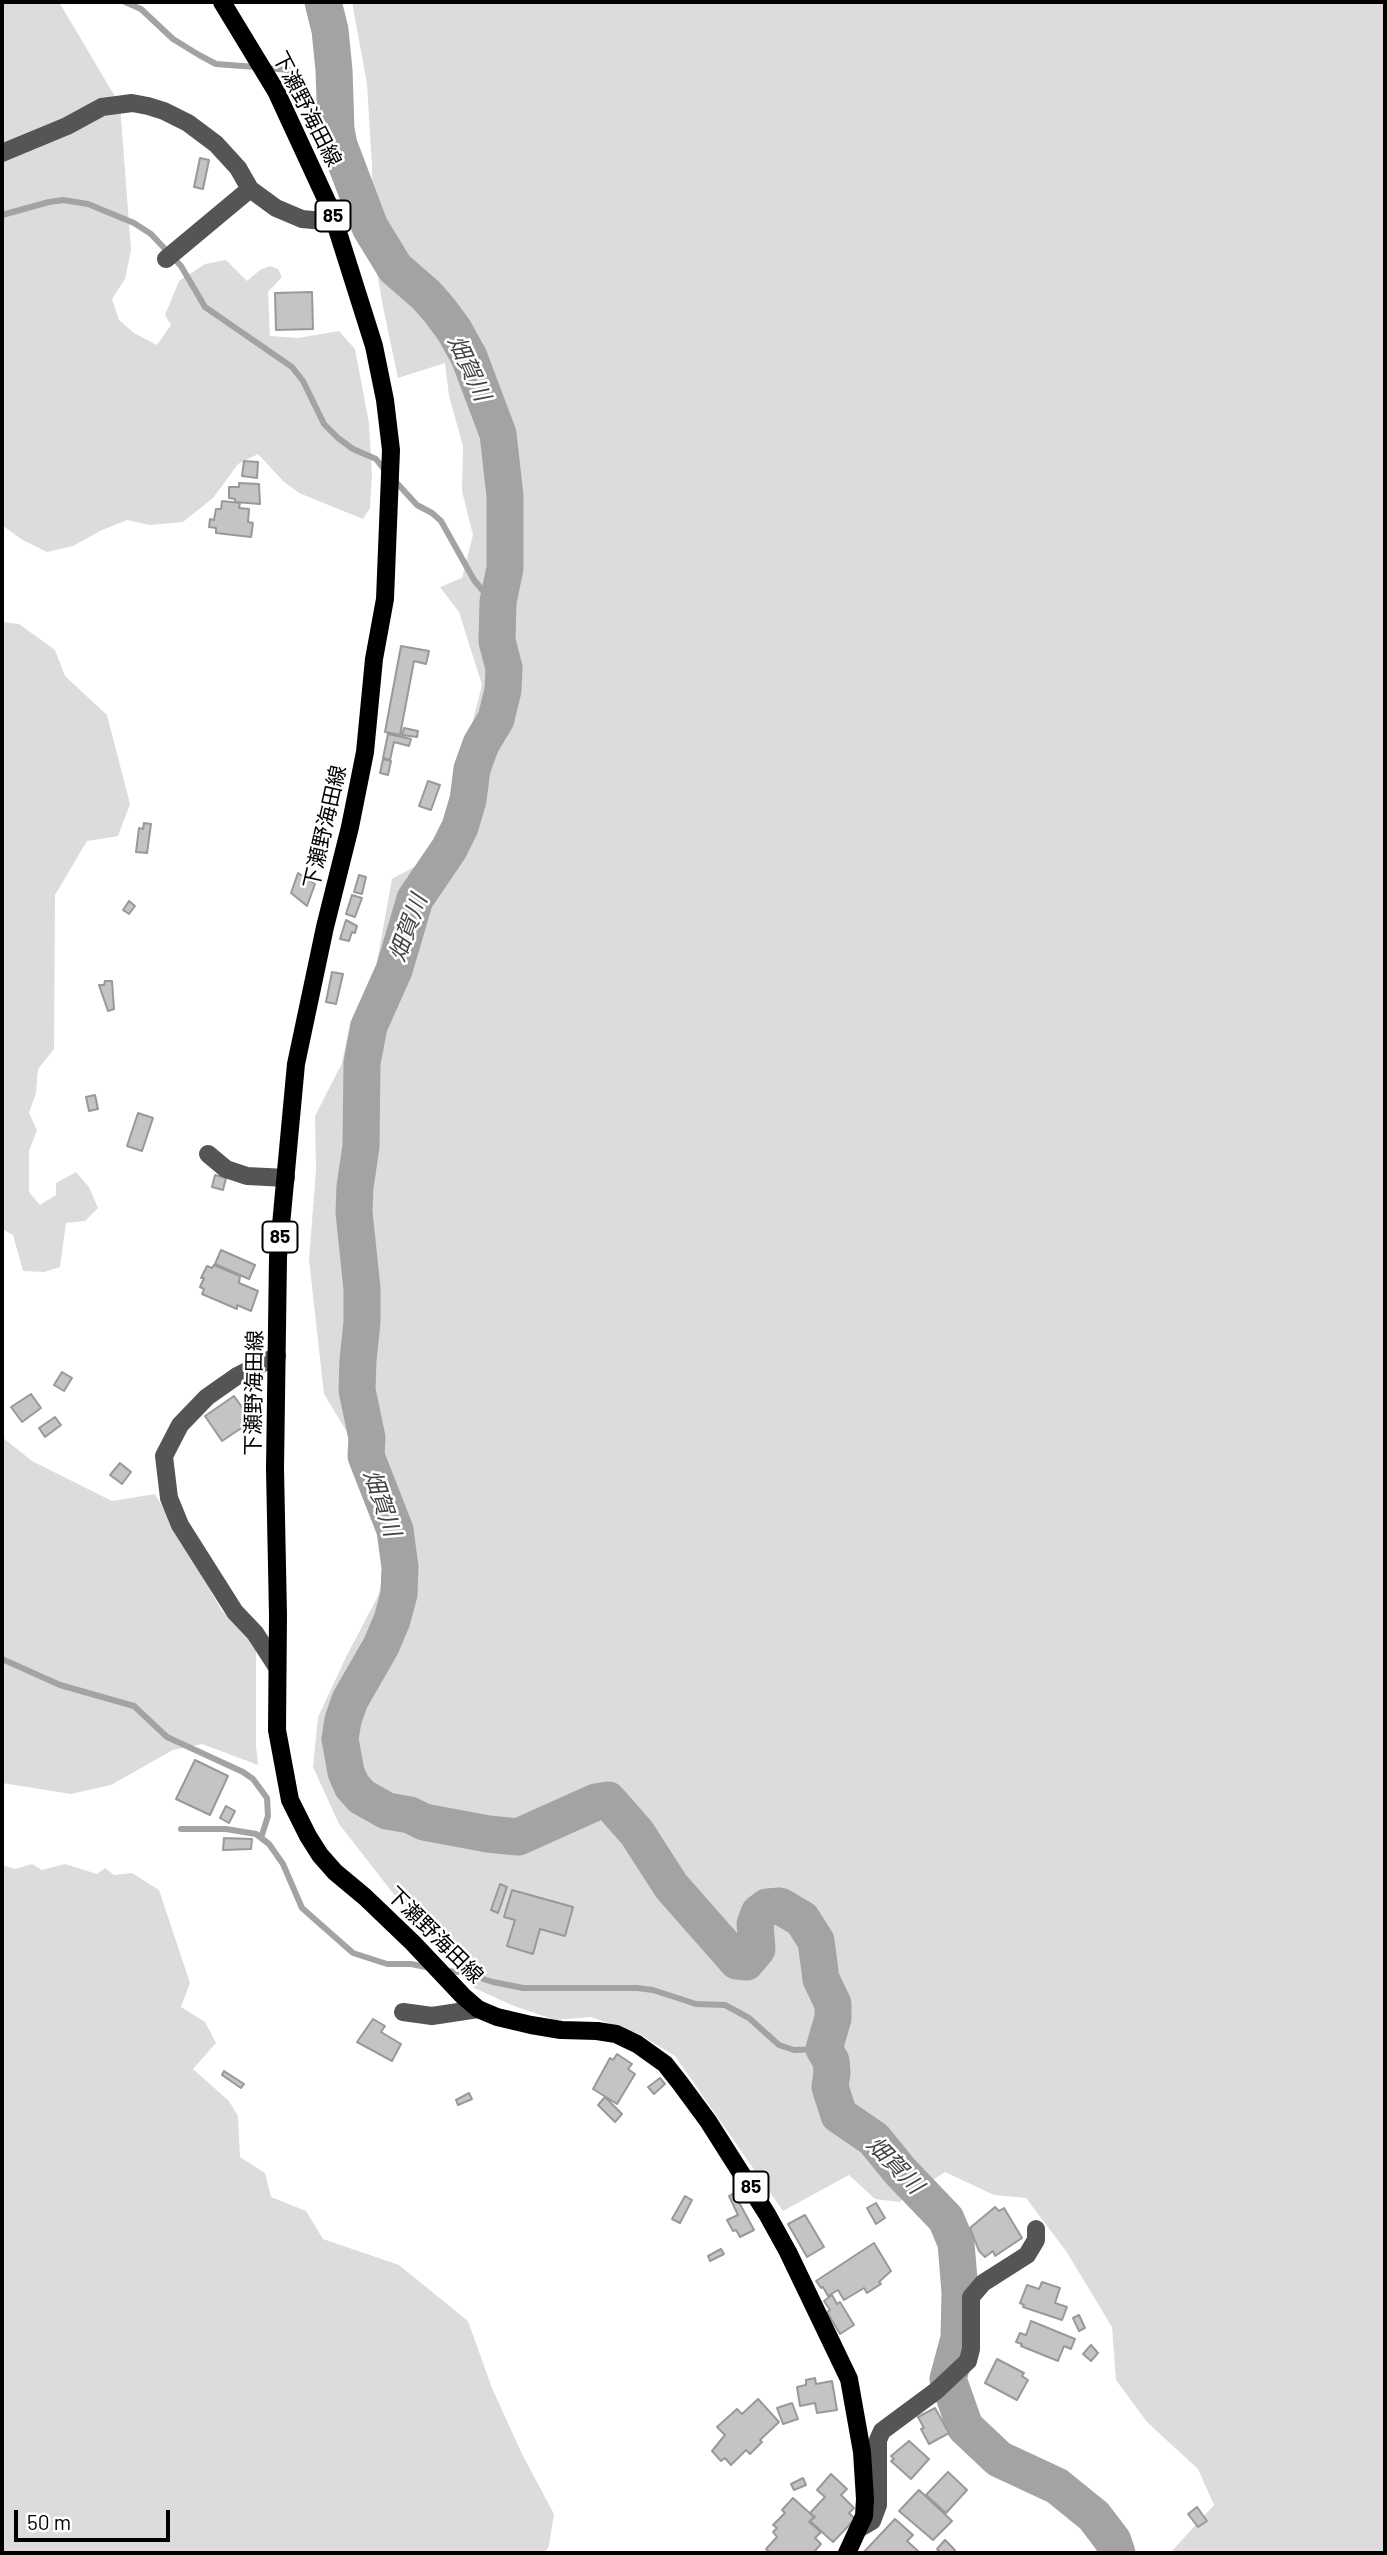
<!DOCTYPE html>
<meta charset="utf-8">
<style>
body{margin:0}
#map{position:relative;width:1387px;height:2555px;overflow:hidden;background:#fff;font-family:Barlow,sans-serif}
canvas{display:block}
.frame{position:absolute;inset:0;border:4px solid #000;pointer-events:none}
.scale{position:absolute;left:14px;top:2510px;width:156px;height:32px;box-sizing:border-box;border:4px solid #000;border-top:0;padding-left:9px;font-size:21px;line-height:24px;white-space:nowrap;color:#000;-webkit-text-stroke:5px #fff;paint-order:stroke}
</style>
<div id="map">
<canvas width="1387" height="2555"></canvas>
<div class="frame"></div>
<div class="scale">50 m</div>
</div>
<script>
const g = document.querySelector('canvas').getContext('2d');
g.lineJoin = 'round';
function fill(path, color) { g.fillStyle = color; g.fill(path, 'evenodd'); }
const toPath = rows => new Path2D(rows.map(r => 'M' + r).join(''));
function stroke(path, color, width, dash) { g.strokeStyle = color; g.lineWidth = width; g.lineCap = dash ? 'butt' : 'round'; g.setLineDash(dash || []); g.stroke(path); }
function label(font, color, halo, rows, align = 'center') {
  g.font = font + ' Barlow,"Noto Sans JP",sans-serif'; g.lineWidth = 5; g.setLineDash([]); g.textBaseline = 'middle'; g.strokeStyle = halo; g.fillStyle = color; for (const [text, x, y, turn = 0] of rows) {
    g.save(); g.translate(x, y); g.rotate((+turn || 0) * Math.PI / 180); g.textAlign = isNaN(turn) ? turn : align; if (halo) g.strokeText(text, 0, 0); g.fillText(text, 0, 0); g.restore();
  }
}
fill(toPath([
 [2,2,59,2,120,105,131,250,125,279,112,299,119,320,134,333,157,345,171,325,165,315,179,281,205,264,226,260,247,281,260,270,270,266,278,269,282,277,268,292,270,336,298,338,339,331,355,349,369,423,372,474,370,508,363,519,299,493,283,481,258,454,238,464,213,498,183,522,150,525,127,520,100,531,73,546,47,552,21,539,2,525],
 [352,2,1385,2,1385,2553,1170,2553,1214,2505,1198,2469,1147,2422,1116,2380,1112,2327,1066,2251,1026,2198,994,2195,945,2172,899,2202,875,2199,849,2175,783,2211,675,2056,639,2034,591,2017,555,2020,514,2006,474,1988,392,1892,339,1824,313,1767,318,1717,346,1657,378,1596,390,1547,362,1477,350,1437,324,1394,309,1260,316,1169,315,1116,342,1063,350,1022,371,995,392,879,421,863,441,840,463,790,469,736,482,685,459,612,440,587,462,578,473,535,462,491,463,446,449,396,445,363,398,378,383,307,372,243,372,165,367,84],
 [2,622,19,624,55,650,65,676,107,715,130,804,118,836,87,841,55,895,54,1049,38,1069,36,1093,29,1113,37,1130,29,1151,29,1192,40,1205,56,1195,56,1183,76,1172,89,1187,98,1208,85,1221,66,1223,60,1267,44,1272,23,1271,13,1235,2,1229],
 [2,1437,32,1461,112,1501,155,1494,222,1611,256,1644,256,1745,258,1765,202,1744,173,1750,111,1785,71,1794,2,1783],
 [32,1864,42,1870,65,1864,97,1874,105,1868,114,1875,132,1873,159,1890,190,1983,181,2007,205,2022,216,2043,193,2069,229,2101,238,2116,240,2157,265,2173,271,2197,306,2211,323,2239,399,2265,468,2321,492,2388,522,2454,554,2514,549,2546,544,2553,2,2553,2,1865,15,1869]
]), '#dcdcdc');
stroke(toPath([
 [125,2,141,9,173,39,199,55,216,64,256,67],
 [267,68,289,70,302,79,314,105,336,130],
 [2,215,49,202,63,200,88,204,134,223,151,234,181,266,205,307,292,367,303,381,324,424,338,438,353,449,376,459,387,473],
 [395,481,417,505,432,513,441,521,474,580,483,591,498,602],
 [2,1659,60,1685,134,1706,167,1737,243,1772,253,1779,267,1798,268,1816,261,1838],
 [181,1829,226,1829,256,1834,269,1844,283,1864,302,1908,353,1953,387,1964,411,1964,431,1968],
 [445,1971,461,1972,493,1982,523,1988,637,1988,653,1990,696,2004,725,2005,749,2018,779,2045,794,2050,824,2049]
]), '#a3a3a3', 6);
stroke(toPath([
 [323,2,330,30,334,70,336,130,339,145,370,227,395,268,426,295,440,311,454,330,469,357,498,434,505,496,505,568,498,602,497,641,504,668,503,690,496,719,481,744,472,769,468,800,460,827,449,849,415,899,394,970,369,1026,362,1063,361,1146,355,1187,354,1212,362,1289,362,1322,358,1360,357,1390,367,1438,366,1456,395,1530,400,1567,399,1594,392,1620,381,1646,350,1700,343,1720,340,1739,346,1772,352,1786,362,1797,387,1811,410,1815,424,1822,488,1834,518,1837,596,1802,608,1800,637,1833,671,1886,737,1961,746,1962,757,1949,755,1924,759,1913,767,1907,780,1906,802,1919,816,1941,821,1979,833,2004,833,2018,824,2049,831,2061,832,2072,830,2087,839,2115,874,2139,900,2171,946,2219,956,2243,960,2292,959,2338,948,2379,965,2427,999,2459,1057,2486,1094,2516,1113,2541,1117,2553]
]), '#a3a3a3', 37);
const building = toPath([
 [200,158,209,160,203,189,194,187,200,158],
 [312,292,313,329,276,330,275,293,312,292],
 [244,461,258,462,257,478,242,476,244,461],
 [239,483,259,484,260,504,235,502,235,499,229,498,229,487,239,487,239,483],
 [222,501,240,503,239,508,249,509,248,522,253,523,251,537,216,533,216,528,209,527,210,519,214,520,216,509,221,509,222,501],
 [401,646,429,651,426,664,414,661,400,735,385,732,401,646],
 [404,728,418,731,417,737,402,735,404,728],
 [388,734,411,739,409,746,394,742,390,760,383,758,388,734],
 [383,759,391,761,388,775,380,773,383,759],
 [428,781,440,785,431,810,419,806,428,781],
 [144,823,151,824,147,853,136,852,139,828,143,829,144,823],
 [298,873,315,884,307,906,291,893,298,873],
 [359,875,366,877,362,894,354,892,359,875],
 [352,895,362,898,355,917,346,914,352,895],
 [129,901,135,906,129,914,123,910,129,901],
 [346,920,357,926,355,933,352,932,349,941,340,939,346,920],
 [332,972,343,974,336,1004,326,1002,332,972],
 [105,981,112,981,114,1009,108,1011,99,985,104,985,105,981],
 [95,1095,98,1109,89,1111,86,1097,95,1095],
 [138,1113,153,1118,142,1151,127,1146,138,1113],
 [215,1175,226,1178,223,1190,212,1187,215,1175],
 [221,1250,255,1265,249,1279,215,1264,221,1250],
 [214,1265,240,1276,239,1283,258,1291,251,1311,237,1305,237,1309,202,1294,204,1289,200,1287,204,1278,201,1278,207,1266,212,1268,214,1265],
 [62,1372,72,1378,64,1391,54,1385,62,1372],
 [31,1394,41,1408,22,1422,11,1407,31,1394],
 [234,1396,252,1421,222,1441,205,1416,234,1396],
 [55,1417,61,1425,45,1437,39,1428,55,1417],
 [120,1463,131,1472,122,1484,110,1475,120,1463],
 [195,1760,228,1776,210,1815,176,1799,195,1760],
 [226,1806,235,1811,229,1823,220,1818,226,1806],
 [224,1838,252,1839,251,1849,223,1850,224,1838],
 [500,1884,507,1887,498,1913,491,1910,500,1884],
 [512,1890,573,1907,565,1936,540,1929,533,1954,507,1946,515,1920,504,1917,512,1890],
 [373,2019,385,2026,381,2032,401,2044,392,2061,357,2042,373,2019],
 [617,2054,632,2064,628,2069,635,2074,617,2104,593,2089,610,2058,613,2060,617,2054],
 [224,2071,244,2084,241,2088,222,2075,224,2071],
 [660,2078,665,2084,654,2094,648,2087,660,2078],
 [469,2093,472,2099,458,2105,456,2100,469,2093],
 [605,2097,622,2114,615,2122,598,2105,605,2097],
 [734,2193,754,2230,740,2237,736,2230,733,2231,727,2220,738,2215,729,2196,734,2193],
 [685,2196,692,2200,680,2223,672,2219,685,2196],
 [876,2203,885,2218,876,2224,867,2208,876,2203],
 [995,2207,999,2211,1004,2208,1022,2238,995,2256,993,2251,985,2257,979,2251,970,2228,995,2207],
 [805,2215,824,2247,807,2257,788,2224,805,2215],
 [874,2243,891,2271,879,2282,881,2284,867,2293,864,2288,844,2300,838,2290,828,2296,823,2287,821,2288,816,2281,874,2243],
 [721,2249,724,2254,710,2261,708,2256,721,2249],
 [1042,2282,1060,2288,1055,2303,1067,2307,1062,2320,1023,2307,1024,2305,1020,2303,1027,2285,1039,2289,1042,2282],
 [832,2295,837,2304,840,2302,854,2325,840,2334,827,2312,830,2310,824,2301,832,2295],
 [1079,2315,1085,2328,1079,2331,1073,2318,1079,2315],
 [1031,2321,1075,2339,1071,2349,1064,2346,1058,2361,1021,2346,1022,2344,1016,2342,1020,2333,1026,2335,1031,2321],
 [1091,2345,1098,2353,1091,2361,1083,2354,1091,2345],
 [997,2359,1024,2373,1022,2376,1028,2380,1017,2400,985,2383,997,2359],
 [815,2378,816,2384,832,2381,837,2410,817,2413,815,2403,800,2406,797,2387,806,2385,806,2380,815,2378],
 [758,2399,779,2422,760,2440,762,2442,750,2454,746,2450,731,2465,725,2458,721,2461,712,2451,725,2435,717,2427,737,2409,742,2414,758,2399],
 [792,2403,798,2419,783,2424,777,2408,792,2403],
 [935,2408,949,2433,929,2444,921,2429,924,2428,918,2417,935,2408],
 [909,2441,929,2459,911,2479,891,2461,894,2459,891,2456,909,2441],
 [948,2472,967,2490,946,2513,926,2495,948,2472],
 [831,2474,847,2489,841,2495,854,2508,849,2513,855,2519,833,2542,810,2521,815,2517,810,2513,825,2497,817,2490,831,2474],
 [803,2478,806,2485,794,2490,791,2484,803,2478],
 [919,2490,952,2521,933,2540,899,2511,919,2490],
 [793,2498,814,2517,809,2522,821,2532,815,2538,821,2544,813,2553,771,2553,766,2549,777,2537,773,2532,777,2528,773,2525,785,2513,782,2510,793,2498],
 [1197,2507,1207,2521,1198,2527,1188,2514,1197,2507],
 [895,2519,913,2535,907,2541,918,2551,916,2553,863,2553,895,2519],
 [945,2540,955,2550,952,2553,941,2553,937,2549,945,2540]
]);
fill(building, '#c4c4c4');
stroke(building, '#999', 2);
stroke(toPath([
 [2,153,67,126,102,107,132,103,148,106,164,111,188,123,216,144,238,168,250,189,276,208,302,219,335,222],
 [166,259,250,189],
 [208,1154,226,1169,247,1176,286,1178],
 [277,1667,255,1633,235,1612,180,1525,169,1498,164,1456,180,1425,207,1397,237,1376,277,1356],
 [403,2012,432,2016,478,2009],
 [860,2528,872,2521,878,2505,878,2440,882,2431,936,2391,968,2361,971,2349,971,2297,983,2283,1027,2255,1036,2240,1036,2229]
]), '#555', 18);
stroke(toPath([
 [222,2,276,91,331,210,374,346,385,400,391,450,385,599,374,659,365,752,350,827,325,927,296,1064,278,1257,275,1469,278,1615,277,1730,290,1800,308,1836,320,1855,335,1872,365,1897,413,1943,463,1996,478,2009,497,2017,531,2025,561,2030,597,2031,616,2034,637,2044,665,2064,680,2083,708,2121,767,2214,788,2252,849,2379,862,2452,865,2499,864,2516,847,2553]
]), '#000', 18);
for (const [x, y, w] of [
 [333,216,35],
 [280,1237,35],
 [751,2187,35]
]) { const box = new Path2D(); box.roundRect(x - w / 2, y - 15.5, w, 31, 5); g.fillStyle = '#fff'; g.fill(box); stroke(box, '#000', 2); }
label('bold 19px', '#000', null, [
 ["85",333,216],
 ["85",280,1237],
 ["85",751,2187]
]);
label('21px', '#000', '#fff', [
 ["下瀬野海田線",307,109,63],
 ["下瀬野海田線",325,827,-77],
 ["下瀬野海田線",254,1393,-89],
 ["下瀬野海田線",435,1935,45]
]);
label('italic 23px', '#444', '#fff', [
 ["畑賀川",469,368,65],
 ["畑賀川",408,928,-70],
 ["畑賀川",382,1503,71],
 ["畑賀川",895,2165,46]
]);
</script>
